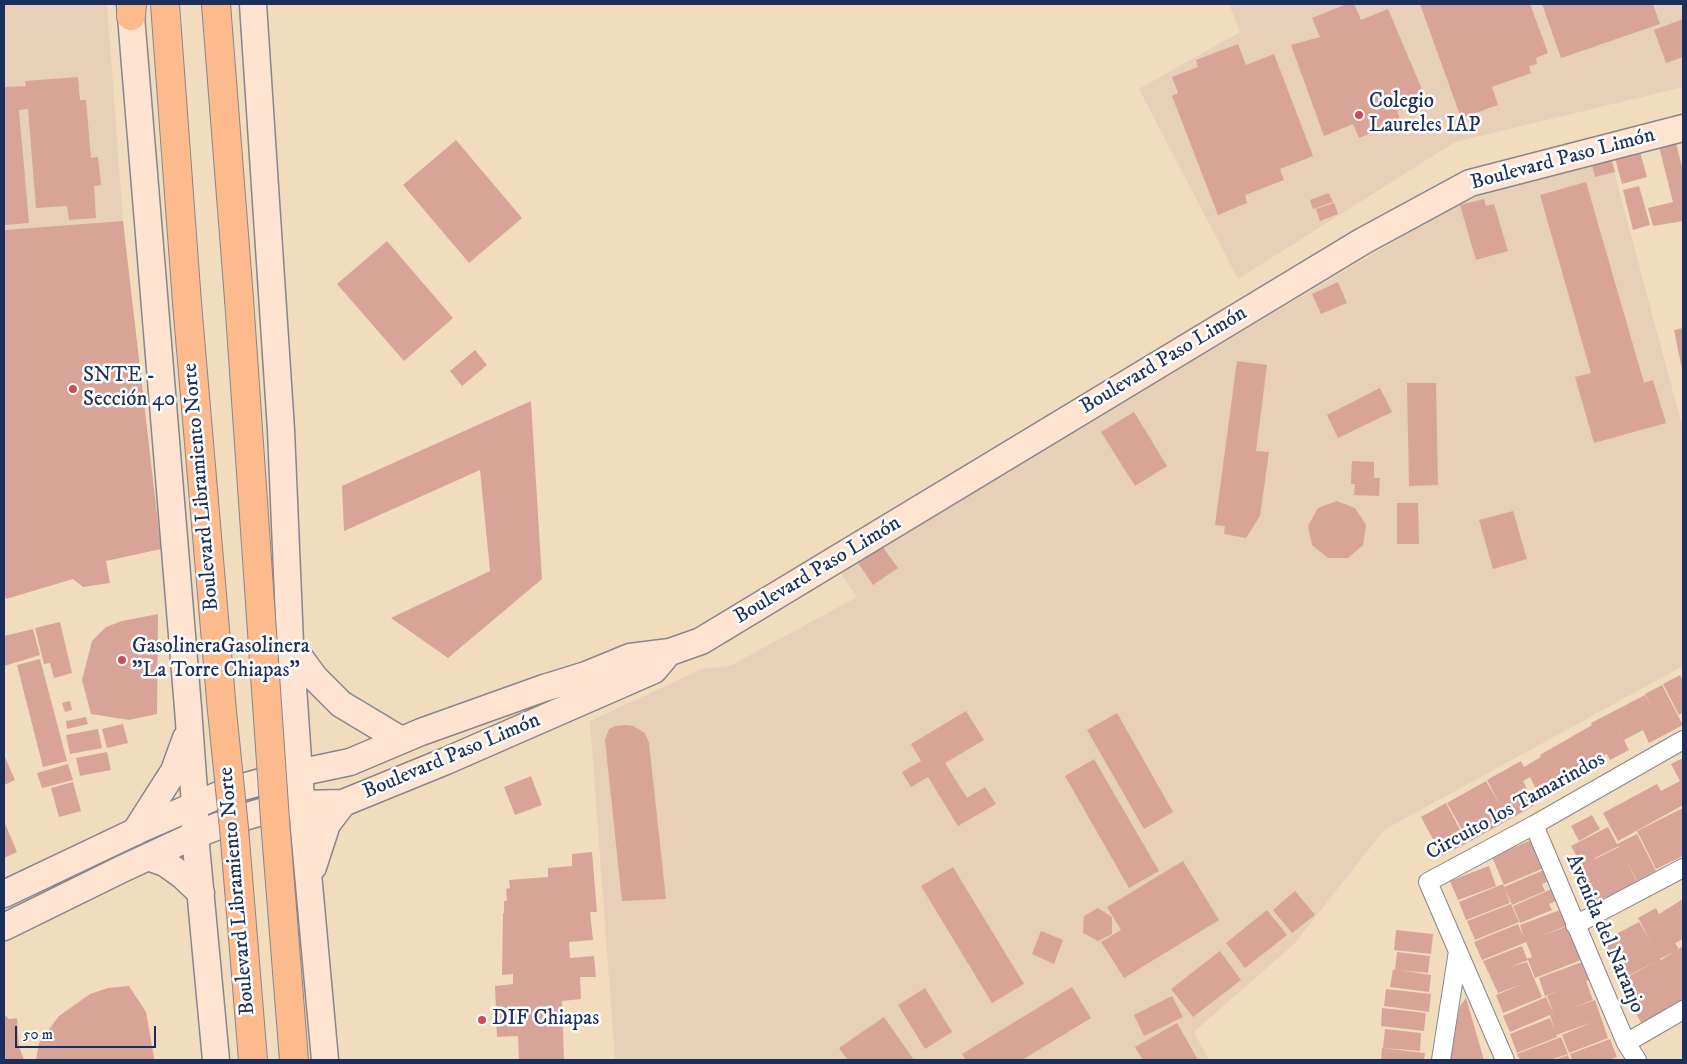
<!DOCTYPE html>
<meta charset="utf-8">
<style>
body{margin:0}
#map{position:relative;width:1687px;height:1064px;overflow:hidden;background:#f1ddbd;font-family:"IM FELL DW Pica",serif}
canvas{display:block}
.frame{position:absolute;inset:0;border:5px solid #1b2f5e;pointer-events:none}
.scale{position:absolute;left:15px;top:1026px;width:141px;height:22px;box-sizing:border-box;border:2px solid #1b2f5e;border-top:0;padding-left:6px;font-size:15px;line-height:18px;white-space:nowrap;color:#1b2f5e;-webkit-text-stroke:4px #fff;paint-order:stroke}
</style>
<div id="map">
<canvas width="1687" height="1064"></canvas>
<div class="frame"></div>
<div class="scale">50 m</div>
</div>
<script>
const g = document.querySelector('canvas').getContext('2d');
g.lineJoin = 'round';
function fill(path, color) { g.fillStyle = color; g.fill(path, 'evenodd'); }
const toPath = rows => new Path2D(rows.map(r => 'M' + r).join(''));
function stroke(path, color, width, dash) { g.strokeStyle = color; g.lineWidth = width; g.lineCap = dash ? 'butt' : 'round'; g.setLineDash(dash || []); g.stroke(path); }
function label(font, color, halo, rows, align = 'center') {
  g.font = font + ' "IM FELL DW Pica",serif'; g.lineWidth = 5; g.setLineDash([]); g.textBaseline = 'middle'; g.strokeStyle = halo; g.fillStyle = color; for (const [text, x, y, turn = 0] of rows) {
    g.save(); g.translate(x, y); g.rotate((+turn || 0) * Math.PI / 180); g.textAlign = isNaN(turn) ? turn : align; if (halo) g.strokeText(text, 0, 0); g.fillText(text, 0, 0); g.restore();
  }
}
fill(toPath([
 [4,4,107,4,123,221,4,230],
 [1229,4,1683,4,1683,87,1455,142,1238,279,1139,89,1240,32],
 [1611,161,1683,429,1683,666,1384,830,1294,944,1194,1032,1209,1060,615,1060,590,721,702,669,730,666,857,597,839,571,1474,194]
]), '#e7cfb8');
fill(toPath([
 [1347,4,1354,4,1361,20,1388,9,1426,99,1397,111,1401,121,1359,138,1353,124,1324,136,1291,45,1320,37,1312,18],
 [1420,4,1530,4,1548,53,1536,58,1537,64,1529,66,1531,73,1492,87,1498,105,1461,118],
 [1542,4,1653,4,1660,24,1561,58],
 [1683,19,1683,57,1666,63,1654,30],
 [1238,44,1246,65,1274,54,1313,156,1280,169,1284,180,1245,195,1247,203,1218,215,1172,96,1178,93,1172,77,1198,67,1196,60],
 [78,77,80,100,86,100,91,158,98,157,101,185,94,186,96,218,69,220,67,206,36,208,28,109,19,110,29,223,4,225,4,87,26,86,25,81],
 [1674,135,1683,171,1683,221,1653,226,1648,208,1673,202,1657,139],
 [456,140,522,218,469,263,403,185],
 [1639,148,1647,177,1622,184,1614,155],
 [1609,150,1615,172,1595,177,1589,154],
 [1586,182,1644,383,1653,380,1666,423,1594,443,1575,377,1591,373,1540,195],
 [1639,186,1650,225,1633,230,1623,190],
 [1329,193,1333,202,1313,209,1310,200],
 [1484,199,1486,206,1494,204,1508,251,1476,260,1460,205],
 [1334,203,1338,214,1320,221,1316,209],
 [123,221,161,549,106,561,110,583,83,587,73,579,6,599,4,595,4,230],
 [387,241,453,318,404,361,337,284],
 [1338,282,1347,303,1321,314,1312,294],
 [1683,328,1683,369,1682,369,1674,330],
 [475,350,487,365,462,386,450,371],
 [1237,361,1267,365,1256,451,1269,452,1260,516,1246,538,1224,534,1225,526,1215,525],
 [1407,383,1436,383,1438,485,1409,486],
 [1380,388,1392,412,1338,438,1327,415],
 [531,401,542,579,448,658,391,618,490,571,480,470,344,531,342,486],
 [1134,412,1167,466,1135,486,1101,432],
 [1352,461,1374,462,1374,478,1380,478,1379,496,1354,495,1355,484,1351,484],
 [1337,501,1355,508,1366,525,1363,545,1348,558,1328,558,1312,545,1308,526,1318,508],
 [1397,503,1418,503,1419,544,1397,544],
 [1513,511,1527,559,1493,569,1479,520],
 [882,546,898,568,873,585,858,563],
 [158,614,157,714,129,720,91,714,82,680,92,641,106,627,122,621],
 [60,622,72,673,54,678,50,663,44,664,35,628],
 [33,629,40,655,4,666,4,636],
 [40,659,67,761,43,767,17,665],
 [1680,675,1683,682,1683,712,1679,715,1663,684],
 [1662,685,1683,725,1649,743,1643,730,1624,740,1613,719,1629,750,1610,760,1607,754,1573,772,1572,771,1537,791,1530,777,1523,781,1535,805,1469,842,1447,803,1486,781,1500,805,1487,780,1521,761,1524,767,1541,757,1540,755,1592,725,1591,723,1645,695,1653,710,1645,694],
 [70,701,72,710,65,712,62,703],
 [966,711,984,740,945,763,967,798,985,787,996,804,958,826,928,777,911,787,902,772,921,761,911,744],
 [1117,713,1173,812,1144,829,1087,730],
 [86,717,88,724,67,729,66,721],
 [123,724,128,743,107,748,102,729],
 [626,725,633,726,645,733,649,743,666,899,622,901,605,740,609,729,615,726],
 [98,729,102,748,70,754,66,735],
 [107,752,111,770,80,776,76,758],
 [4,755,15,780,4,785],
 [1683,758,1683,805,1618,841,1603,813,1657,784,1661,791,1680,781,1671,764],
 [1094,759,1159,871,1129,888,1065,776],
 [68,764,73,780,42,788,37,773],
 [531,776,542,805,515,815,504,787],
 [73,782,81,811,59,817,51,788],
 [1446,803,1467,843,1442,856,1421,817],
 [1683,808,1683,856,1656,869,1637,831],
 [1592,815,1600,829,1579,841,1571,826],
 [4,821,17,852,4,858],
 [1608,827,1617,844,1637,834,1656,871,1637,881,1623,854,1639,886,1596,907,1586,886,1588,885,1579,867,1581,865,1571,846],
 [1619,846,1619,847,1595,859,1595,858],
 [1533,839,1546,867,1504,885,1492,857],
 [592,852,597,912,590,912,593,940,569,942,570,958,594,956,596,977,580,977,581,999,562,1001,564,1060,519,1060,518,1036,497,1037,495,986,513,984,513,974,502,975,503,913,504,913,504,901,507,901,506,889,510,888,509,880,548,877,548,868,572,866,572,854],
 [1183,861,1219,920,1124,978,1101,942,1121,930,1107,907],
 [1489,866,1496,886,1458,900,1450,881],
 [953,867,1024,984,992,1003,921,886],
 [1546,869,1551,880,1542,884,1545,891,1512,905,1504,887],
 [1503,884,1510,903,1466,920,1459,902],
 [1554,888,1559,900,1549,904,1552,910,1520,923,1513,906],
 [1295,891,1315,915,1292,933,1273,910],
 [1683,899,1683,939,1675,943,1679,949,1620,980,1611,964,1615,962,1603,941,1639,922,1651,942,1638,918,1656,908,1659,914],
 [1511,904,1519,922,1475,940,1467,921],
 [1098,908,1112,917,1112,934,1098,941,1083,933,1084,916],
 [1267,910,1287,935,1245,968,1226,943],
 [1560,910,1566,926,1482,960,1474,942,1518,924,1524,938,1520,925],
 [1568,926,1581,960,1535,978,1528,960,1510,967,1527,962,1542,997,1503,1013,1496,995,1525,983,1498,993,1483,961,1522,946,1527,959,1532,957,1526,942],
 [1396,930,1433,934,1431,954,1394,950],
 [1041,931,1063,940,1054,964,1032,954],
 [1683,946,1683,1002,1642,1024,1618,982,1660,959,1661,960],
 [1220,951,1241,980,1193,1017,1171,989],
 [1397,952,1430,956,1428,973,1399,970,1431,975,1429,992,1390,987,1393,969,1395,970],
 [1582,962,1589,980,1586,981,1593,1000,1569,1009,1595,1000,1608,1038,1569,1053,1562,1035,1593,1022,1556,1035,1557,1037,1517,1053,1510,1034,1550,1018,1555,1031,1550,1015,1510,1032,1503,1016,1546,997,1554,1014,1547,996,1558,991,1545,996,1539,978],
 [129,986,146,1012,154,1057,154,1060,36,1060,39,1043,59,1016,90,994,108,988],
 [1072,987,1091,1018,1022,1060,966,1060,962,1054],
 [925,988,952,1032,925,1049,898,1005],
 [1386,989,1431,994,1429,1012,1384,1006],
 [1172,996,1183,1017,1144,1036,1134,1015],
 [1466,998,1484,1060,1449,1060,1460,1006],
 [1382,1008,1426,1013,1424,1031,1381,1026],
 [4,1014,9,1019,17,1018,19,1046,24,1060,4,1060],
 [884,1017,914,1060,848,1060,839,1048],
 [1177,1023,1198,1060,1143,1060,1135,1047],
 [1385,1029,1421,1033,1420,1051,1383,1048],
 [1561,1037,1568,1054,1550,1060,1520,1060,1517,1054],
 [1610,1039,1617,1057,1608,1060,1572,1060,1570,1054],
 [1382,1048,1425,1053,1424,1060,1381,1060],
 [1568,1055,1570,1060,1554,1060]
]), '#d8a498');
const street = toPath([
 [1534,825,1626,1043,1637,1060],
 [1575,925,1683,868],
 [1626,1043,1683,1010],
 [1441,1060,1458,951],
 [1505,1060,1428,882,1534,825,1683,740]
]);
const secondary = toPath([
 [130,4,188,708,195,805,195,835,216,1060],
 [253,4,281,430,290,643,299,774,325,1060],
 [290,644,315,678,341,704,401,740],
 [135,832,174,771,186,738],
 [148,857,165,863,183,876,201,893],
 [313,867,327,824,343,803],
 [4,894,145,827,228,791,279,777,350,762,421,732,544,688,586,675,630,657,670,652,701,641,1363,241,1470,183,1683,128],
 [4,927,122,869,195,835,234,820,278,807,302,804,343,803,446,761,654,670,669,652]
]);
const highway = toPath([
 [165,4,187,303],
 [216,4,239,299],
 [131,16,132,4]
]);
stroke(street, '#86868e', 20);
stroke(secondary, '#86868e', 29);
stroke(highway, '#86868e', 30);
stroke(street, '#fff', 18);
stroke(secondary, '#fee3d1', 26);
stroke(highway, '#fcba8d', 28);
const highwayBridge = toPath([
 [239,299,275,820,294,1060],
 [187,303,222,711,234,828,253,1060]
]);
stroke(highwayBridge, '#86868e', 30, []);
stroke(highwayBridge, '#fcba8d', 28);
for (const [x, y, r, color] of [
 [1359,115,5,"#d1495b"],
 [73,389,5,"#d1495b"],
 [122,660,5,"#d1495b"],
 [482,1020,5,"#d1495b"]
]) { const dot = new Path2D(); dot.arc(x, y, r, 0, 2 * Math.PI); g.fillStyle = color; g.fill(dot); stroke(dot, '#fff', 2); }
label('21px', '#1b2f5e', '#fff', [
 ["Colegio",1369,103],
 ["Laureles IAP",1369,127],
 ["SNTE -",83,377],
 ["Sección 40",83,401],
 ["GasolineraGasolinera",132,648],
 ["\"La Torre Chiapas\"",132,672],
 ["DIF Chiapas",492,1020]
], 'left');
label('21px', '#1b2f5e', '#fff', [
 ["Boulevard Paso Limón",1563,160,-15],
 ["Boulevard Paso Limón",1164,361,-31],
 ["Boulevard Libramiento Norte",202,487,-95],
 ["Boulevard Paso Limón",818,571,-31],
 ["Boulevard Paso Limón",452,757,-23],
 ["Circuito los Tamarindos",1516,807,-29],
 ["Boulevard Libramiento Norte",238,891,-95],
 ["Avenida del Naranjo",1604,934,67]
]);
</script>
